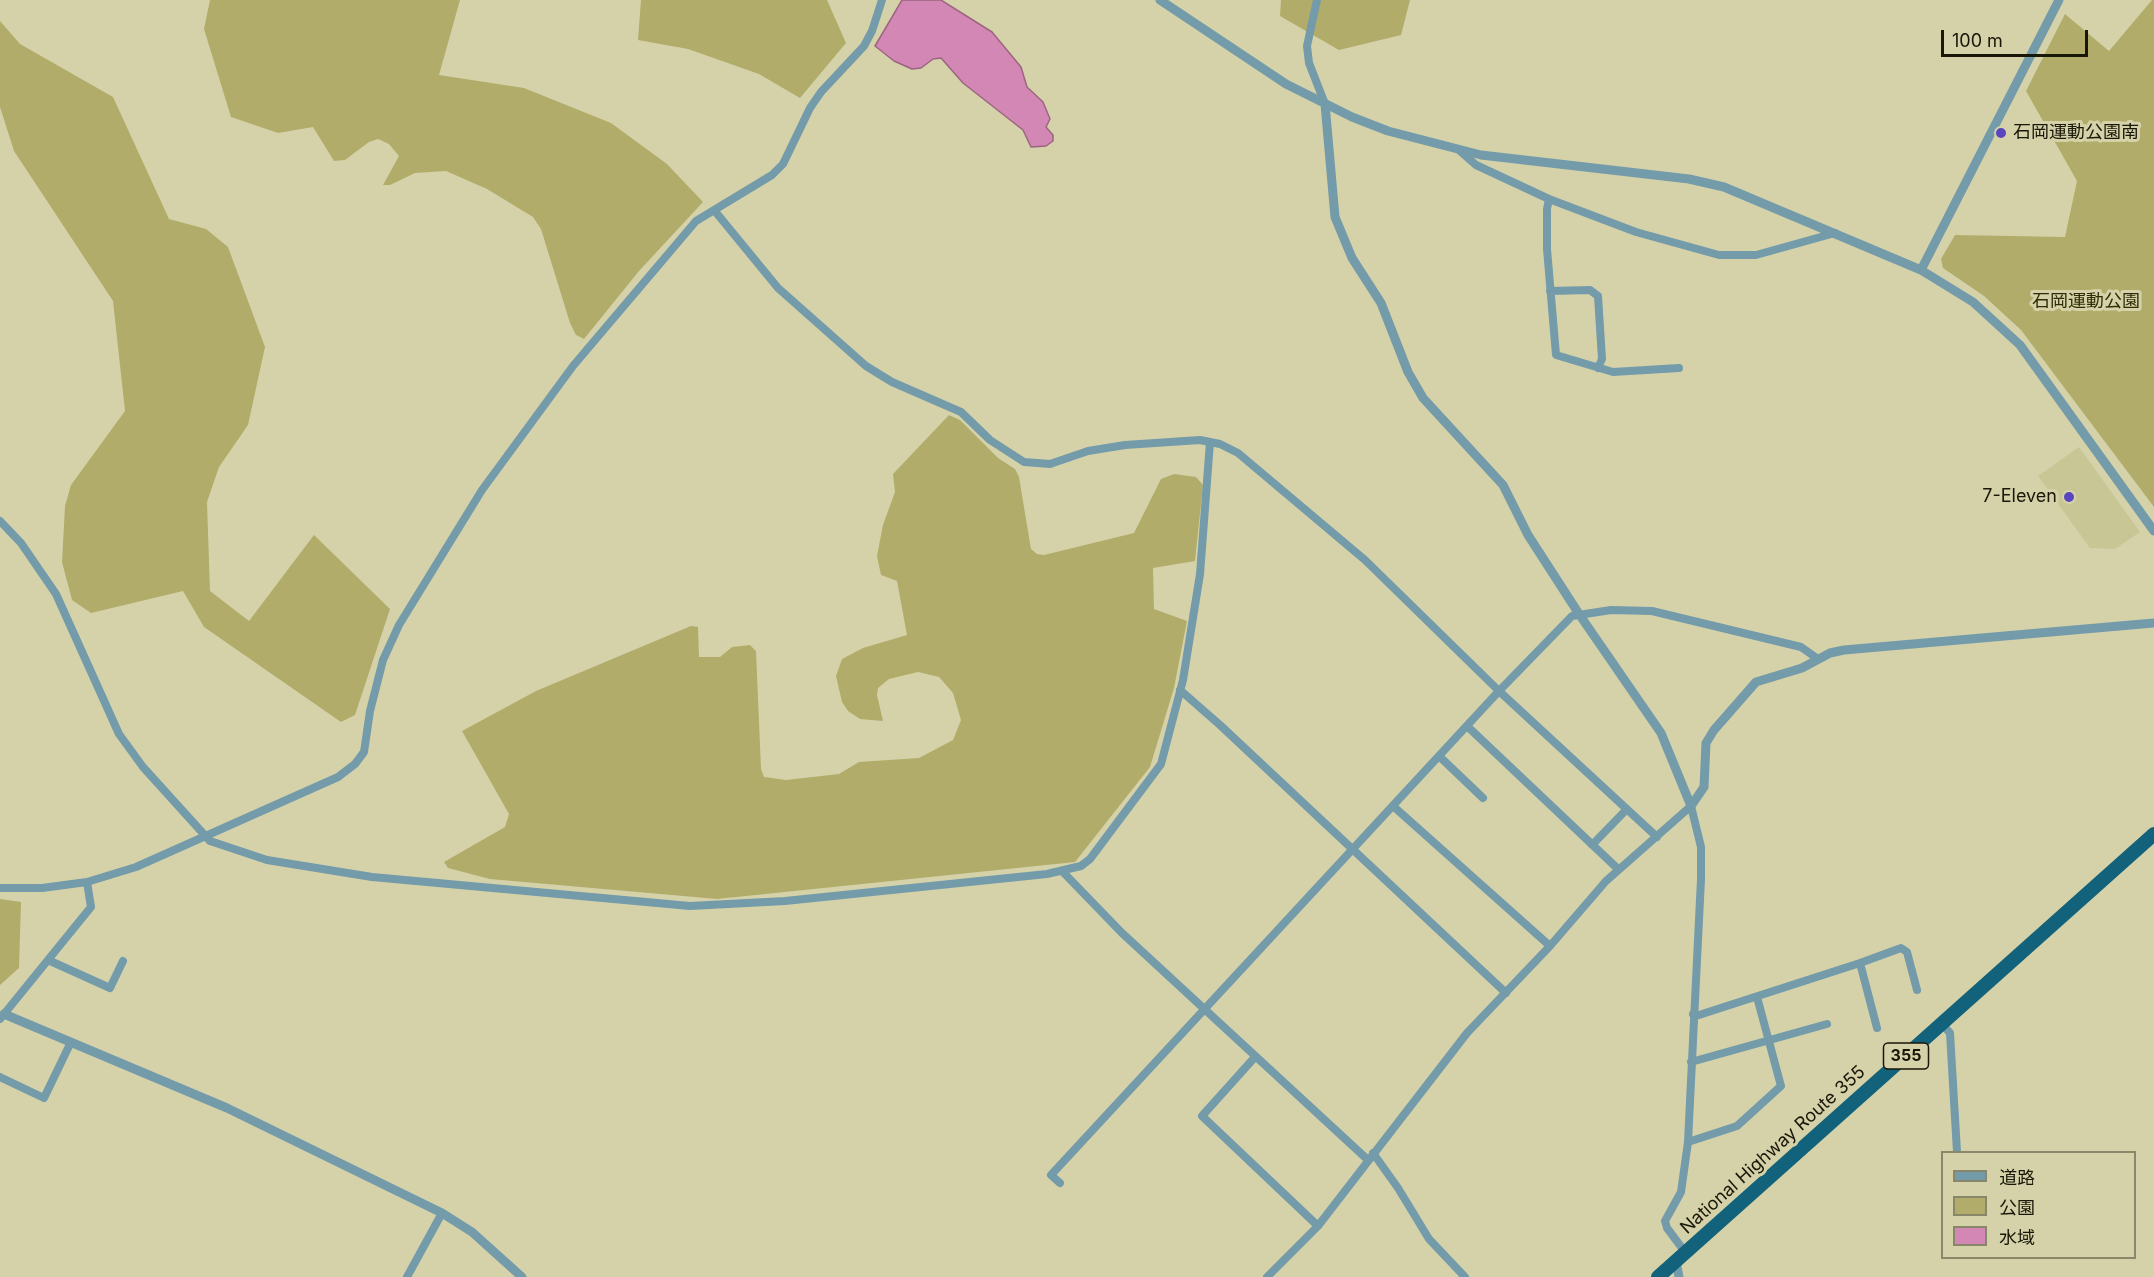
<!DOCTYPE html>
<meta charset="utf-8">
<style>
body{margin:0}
#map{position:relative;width:2154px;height:1277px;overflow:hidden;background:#d5d2aa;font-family:Inter,"Noto Sans JP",sans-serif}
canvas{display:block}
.legend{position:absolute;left:1941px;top:1151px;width:195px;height:108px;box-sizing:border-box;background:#d5d2aa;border:2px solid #898769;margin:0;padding:8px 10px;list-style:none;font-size:18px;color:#181708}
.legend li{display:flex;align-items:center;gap:12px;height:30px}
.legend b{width:30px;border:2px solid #898769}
.scale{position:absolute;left:1941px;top:30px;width:147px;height:27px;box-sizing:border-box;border:3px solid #181708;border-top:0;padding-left:8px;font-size:18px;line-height:21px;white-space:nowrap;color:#181708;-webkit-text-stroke:4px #d5d2aa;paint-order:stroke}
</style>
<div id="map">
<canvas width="2154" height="1277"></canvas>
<ul class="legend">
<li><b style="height:8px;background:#739baa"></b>道路</li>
<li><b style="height:16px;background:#b2ac6a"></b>公園</li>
<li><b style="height:16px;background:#d387b4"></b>水域</li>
</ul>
<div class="scale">100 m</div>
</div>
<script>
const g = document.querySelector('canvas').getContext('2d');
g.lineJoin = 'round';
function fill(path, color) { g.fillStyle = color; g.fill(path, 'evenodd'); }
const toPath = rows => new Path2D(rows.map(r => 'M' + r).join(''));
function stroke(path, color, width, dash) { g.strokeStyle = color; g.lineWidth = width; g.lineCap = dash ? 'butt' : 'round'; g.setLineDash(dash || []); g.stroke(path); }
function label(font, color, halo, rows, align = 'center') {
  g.font = font + ' Inter,"Noto Sans JP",sans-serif'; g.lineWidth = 6; g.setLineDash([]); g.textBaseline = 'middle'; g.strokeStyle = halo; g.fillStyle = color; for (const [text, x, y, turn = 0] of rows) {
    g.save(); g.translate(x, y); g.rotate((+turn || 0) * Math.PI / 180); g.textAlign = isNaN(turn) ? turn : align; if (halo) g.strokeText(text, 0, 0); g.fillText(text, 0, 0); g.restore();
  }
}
fill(toPath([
 [2079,447,2140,532,2115,549,2090,548,2038,476]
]), '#c9c696');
fill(toPath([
 [210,0,460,0,439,75,524,88,611,123,667,164,703,202,639,271,584,339,576,335,570,323,541,229,533,217,487,189,446,171,415,173,390,185,383,185,399,156,389,144,378,139,369,142,345,160,334,161,313,127,278,133,231,117,204,29],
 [641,0,827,0,846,43,800,98,759,74,688,49,638,40],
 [1281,0,1410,0,1401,35,1339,50,1280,16],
 [2152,0,2154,0,2154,507,2021,330,1984,296,1943,268,1941,259,1955,235,2065,237,2077,181,2026,91,2065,14,2109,51],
 [0,21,20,44,113,97,169,219,206,229,228,247,265,347,248,425,219,467,207,502,210,591,249,621,314,535,390,609,355,715,341,722,204,627,183,591,91,613,72,600,62,562,65,506,71,485,125,411,113,301,14,151,0,107],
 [949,415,960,420,998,458,1015,469,1019,477,1031,549,1037,554,1044,555,1134,533,1161,479,1174,474,1196,477,1203,485,1195,561,1153,568,1154,609,1187,621,1174,688,1150,767,1075,862,717,899,490,879,448,868,444,862,505,827,509,814,462,731,536,691,691,626,698,627,699,657,720,657,732,647,750,645,756,651,761,769,764,777,786,780,839,774,859,762,919,758,953,740,961,720,953,693,939,677,918,672,889,679,878,688,877,695,883,721,860,719,848,711,842,702,836,676,842,659,863,648,907,635,897,581,881,575,877,556,883,525,895,492,893,474],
 [0,899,21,902,19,968,0,985]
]), '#b2ac6a');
const water = toPath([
 [902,0,941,0,992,32,1021,67,1027,87,1043,102,1050,119,1046,127,1053,135,1053,141,1046,146,1031,147,1023,130,963,83,941,58,933,59,921,68,912,69,894,61,875,46,902,0]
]);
fill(water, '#d387b4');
stroke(water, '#9b6580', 1.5);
stroke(toPath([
 [1317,0,1307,46,1309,63,1325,104],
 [1460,151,1476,165,1549,199,1636,232,1719,255,1756,255,1835,233],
 [1549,199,1547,209,1547,249,1556,355,1613,372,1679,368],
 [714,210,778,288,866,366,892,382,961,412,990,440,1024,462,1050,464,1088,451,1125,445,1200,440,1220,444,1238,453,1365,560,1499,691,1657,837],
 [1550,291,1590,290,1598,296,1602,359,1598,368],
 [0,521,21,543,56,594,119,734,143,767,210,841,267,860,372,877,690,906,785,901,1047,874,1081,866,1090,859,1161,764,1183,680,1200,574,1210,442],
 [1180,690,1220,725,1506,993],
 [1467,726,1618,869],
 [1439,756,1483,798],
 [1393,806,1550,946],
 [1592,845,1627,809],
 [1062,871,1122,933,1368,1160],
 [0,888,42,888,87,882,136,867,338,777,355,764,364,752,370,711,383,660,399,625,482,490,573,366,696,221,772,175,783,164,810,108,821,92,864,46,872,31,882,0],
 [48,960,110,988,123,961],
 [1860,963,1901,948,1907,952,1917,990],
 [1693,1014,1699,1015,1860,963,1877,1028],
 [0,1019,91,907,87,882],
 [1942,1024,1950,1033,1957,1152],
 [1255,1057,1202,1116,1318,1226],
 [1691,1062,1827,1024],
 [0,1077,44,1098,71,1042],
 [1688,1142,1737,1126,1781,1086,1757,997],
 [1373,1153,1398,1188,1429,1239,1465,1277],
 [1060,1183,1051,1175,1499,691,1572,616,1611,610,1652,611,1801,647,1818,659],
 [407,1277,442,1213],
 [1267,1277,1318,1226,1467,1033,1550,946,1606,881,1691,806,1701,847,1701,879,1688,1142,1681,1192,1665,1221,1667,1228,1685,1252]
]), '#739baa', 8);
stroke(toPath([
 [1160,0,1286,84,1352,117,1388,131,1481,155,1689,179,1724,187,1921,270,1973,302,2020,345,2154,531],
 [1325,104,1335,217,1352,258,1381,303,1408,372,1423,398,1503,485,1528,535,1579,614,1661,733,1691,806,1704,787,1706,743,1714,730,1756,682,1802,668,1830,653,1844,650,2154,623],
 [1921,270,2059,0],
 [4,1014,227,1108,442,1213,472,1232,522,1277],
 [1676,1261,1679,1277]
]), '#739baa', 9);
stroke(toPath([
 [1658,1277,2154,834]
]), '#11627a', 14);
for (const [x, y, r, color] of [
 [2001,133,6,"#5846be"],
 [2069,497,6,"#5846be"]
]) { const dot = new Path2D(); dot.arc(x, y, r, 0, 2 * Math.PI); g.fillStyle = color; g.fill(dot); stroke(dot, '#d5d2aa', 2); }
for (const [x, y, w] of [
 [1906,1056,45]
]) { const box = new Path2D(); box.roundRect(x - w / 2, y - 13, w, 26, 4.5); g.fillStyle = '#d5d2aa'; g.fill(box); stroke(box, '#181708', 1.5); }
label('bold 16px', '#181708', null, [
 ["355",1906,1056]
]);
label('18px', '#181708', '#d5d2aa', [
 ["石岡運動公園南",2013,133],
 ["7-Eleven",2057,497,"right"]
], 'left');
label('18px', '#302d06', '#d5d2aa', [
 ["石岡運動公園",2086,302]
]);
label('18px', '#181708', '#d5d2aa', [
 ["National Highway Route 355",1773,1150,-42]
]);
</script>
